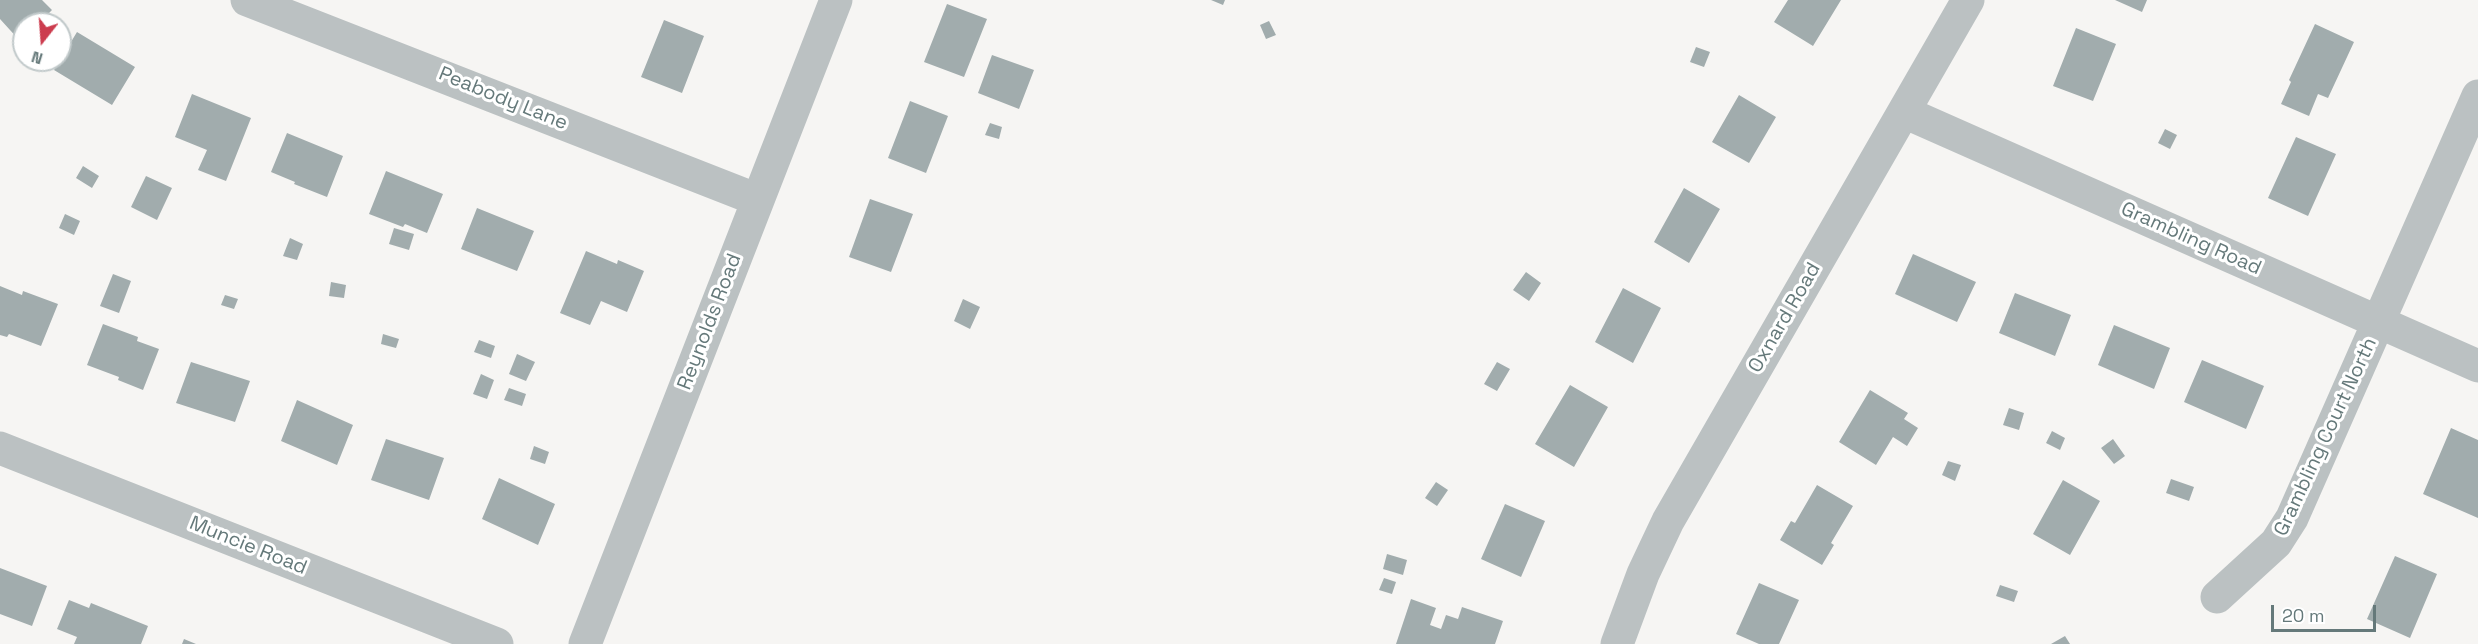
<!DOCTYPE html>
<style>
body{margin:0}
#map{position:relative;width:2478px;height:644px;overflow:hidden;background:#f6f5f3;font-family:"Space Grotesk",sans-serif}
canvas{display:block}
.north{position:absolute;left:12px;top:12px;width:60px;height:60px;box-sizing:border-box;background:#fff;border:2px solid #c1c9ca;border-radius:50%;rotate:197deg;font-size:16px;font-weight:700;line-height:24px;text-align:center;color:#65797a}
.north::after{content:'';display:block;margin:auto;width:21px;height:27px;background:#cc3c4e;clip-path:polygon(50% 0,100% 100%,50% 72%,0 100%)}
.scale{position:absolute;left:2271px;top:605px;width:105px;height:27px;box-sizing:border-box;border:3px solid #65797a;border-top:0;padding-left:8px;font-size:18px;line-height:21px;white-space:nowrap;color:#65797a;-webkit-text-stroke:4px #fff;paint-order:stroke}
</style>
<div id="map">
<canvas width="2478" height="644"></canvas>
<div class="north">N</div>
<div class="scale">20 m</div>
</div>
<script>
const g = document.querySelector('canvas').getContext('2d');
g.lineJoin = 'round';
function fill(path, color) { g.fillStyle = color; g.fill(path, 'evenodd'); }
const toPath = rows => new Path2D(rows.map(r => 'M' + r).join(''));
function stroke(path, color, width, dash) { g.strokeStyle = color; g.lineWidth = width; g.lineCap = dash ? 'butt' : 'round'; g.setLineDash(dash || []); g.stroke(path); }
function label(font, color, halo, rows, align = 'center') {
  g.font = font + ' "Space Grotesk",sans-serif'; g.lineWidth = 6; g.setLineDash([]); g.textBaseline = 'middle'; g.strokeStyle = halo; g.fillStyle = color; for (const [text, x, y, turn = 0] of rows) {
    g.save(); g.translate(x, y); g.rotate((+turn || 0) * Math.PI / 180); g.textAlign = isNaN(turn) ? turn : align; if (halo) g.strokeText(text, 0, 0); g.fillText(text, 0, 0); g.restore();
  }
}
fill(toPath([
 [0,0,42,0,52,10,38,24,24,24,24,37,20,41,0,19],
 [1211,0,1225,0,1223,5],
 [1788,0,1841,0,1813,46,1774,22],
 [2115,0,2147,0,2142,12],
 [947,4,987,19,964,77,924,62],
 [664,20,704,36,682,93,641,77],
 [1269,21,1276,35,1266,39,1260,25],
 [2315,24,2354,42,2328,98,2318,94,2309,116,2281,104,2291,82,2289,80],
 [2076,28,2116,44,2093,101,2053,86],
 [77,32,135,67,112,105,54,70],
 [1696,47,1710,52,1704,67,1690,62],
 [992,55,1034,70,1019,109,978,93],
 [192,94,251,118,226,181,198,170,207,150,175,137],
 [1739,95,1776,117,1749,163,1712,142],
 [910,101,948,116,926,173,888,158],
 [990,123,1002,127,999,139,985,135],
 [2165,129,2177,135,2170,149,2158,143],
 [287,133,343,156,327,197,294,184,295,182,271,172],
 [2296,137,2336,154,2308,216,2268,198],
 [83,166,99,176,92,188,76,178],
 [386,171,443,194,427,233,405,224,403,227,369,214],
 [146,176,172,188,157,220,131,207],
 [1684,188,1720,209,1689,263,1654,242],
 [870,199,913,214,891,272,849,257],
 [477,208,534,231,517,271,461,249],
 [65,214,80,221,74,235,59,228],
 [394,228,414,234,409,250,389,244],
 [290,238,303,244,297,260,283,256],
 [586,251,617,264,618,260,644,271,627,312,601,301,590,325,560,313],
 [1913,254,1976,282,1957,322,1895,294],
 [1526,272,1541,283,1529,301,1513,290],
 [113,274,131,281,119,313,100,306],
 [331,282,346,285,344,298,329,296],
 [0,286,22,295,23,291,58,304,41,346,9,334,7,337,0,335],
 [1623,288,1661,308,1633,363,1595,342],
 [2015,293,2071,315,2055,356,1999,333],
 [225,295,238,299,234,309,221,305],
 [963,299,980,307,970,329,954,321],
 [103,324,138,337,137,341,159,349,143,390,118,380,119,377,87,365],
 [2114,325,2170,348,2154,389,2098,365],
 [383,334,399,339,396,348,381,344],
 [479,340,495,346,491,358,474,352],
 [517,354,535,362,526,381,509,374],
 [2202,360,2264,386,2246,429,2184,402],
 [191,362,250,381,235,422,176,403],
 [1497,362,1510,369,1497,391,1484,384],
 [481,374,494,380,487,399,473,394],
 [1570,385,1608,407,1574,467,1535,444],
 [509,388,526,394,522,406,504,400],
 [1870,390,1908,413,1904,419,1918,428,1907,446,1893,437,1876,465,1839,442],
 [297,400,353,425,337,465,281,441],
 [2009,408,2024,413,2019,430,2003,425],
 [2451,428,2478,440,2478,518,2423,494],
 [2052,431,2065,438,2060,450,2046,443],
 [386,439,444,458,429,500,371,480],
 [2113,439,2125,456,2114,464,2101,448],
 [534,446,549,452,545,464,530,459],
 [1948,461,1961,465,1955,481,1942,475],
 [499,478,555,504,538,545,482,519],
 [2171,479,2194,487,2189,501,2166,493],
 [2063,480,2100,501,2070,555,2033,534],
 [1436,482,1448,490,1437,506,1425,498],
 [1817,485,1853,506,1831,543,1834,545,1822,565,1780,540,1791,521,1795,523],
 [1505,504,1545,521,1521,577,1481,559],
 [1387,554,1407,560,1403,575,1383,569],
 [2395,556,2437,574,2410,638,2367,619],
 [0,568,47,586,32,626,0,614],
 [1384,578,1396,582,1392,594,1379,590],
 [1759,583,1799,600,1779,644,1759,644,1736,634],
 [2000,585,2018,591,2014,602,1996,596],
 [1411,599,1436,608,1430,625,1441,629,1446,615,1458,619,1462,607,1503,621,1495,644,1396,644],
 [69,600,89,608,91,603,148,626,141,644,74,644,77,637,57,629],
 [2065,636,2070,644,2051,644],
 [184,639,196,644,182,644]
]), '#a1acad');
stroke(toPath([
 [247,0,758,200],
 [1904,112,2478,366],
 [0,448,497,644],
 [2217,597,2276,543,2292,518,2478,96],
 [585,644,836,0],
 [1617,644,1643,574,1668,521,1968,0]
]), '#bbc1c2', 33);
label('20px', '#65797a', '#fff', [
 ["Peabody Lane",503,99,22],
 ["Grambling Road",2191,239,24],
 ["Oxnard Road",1785,318,-60],
 ["Reynolds Road",710,322,-69],
 ["Grambling Court North",2326,437,-65],
 ["Muncie Road",248,546,22]
]);
</script>
